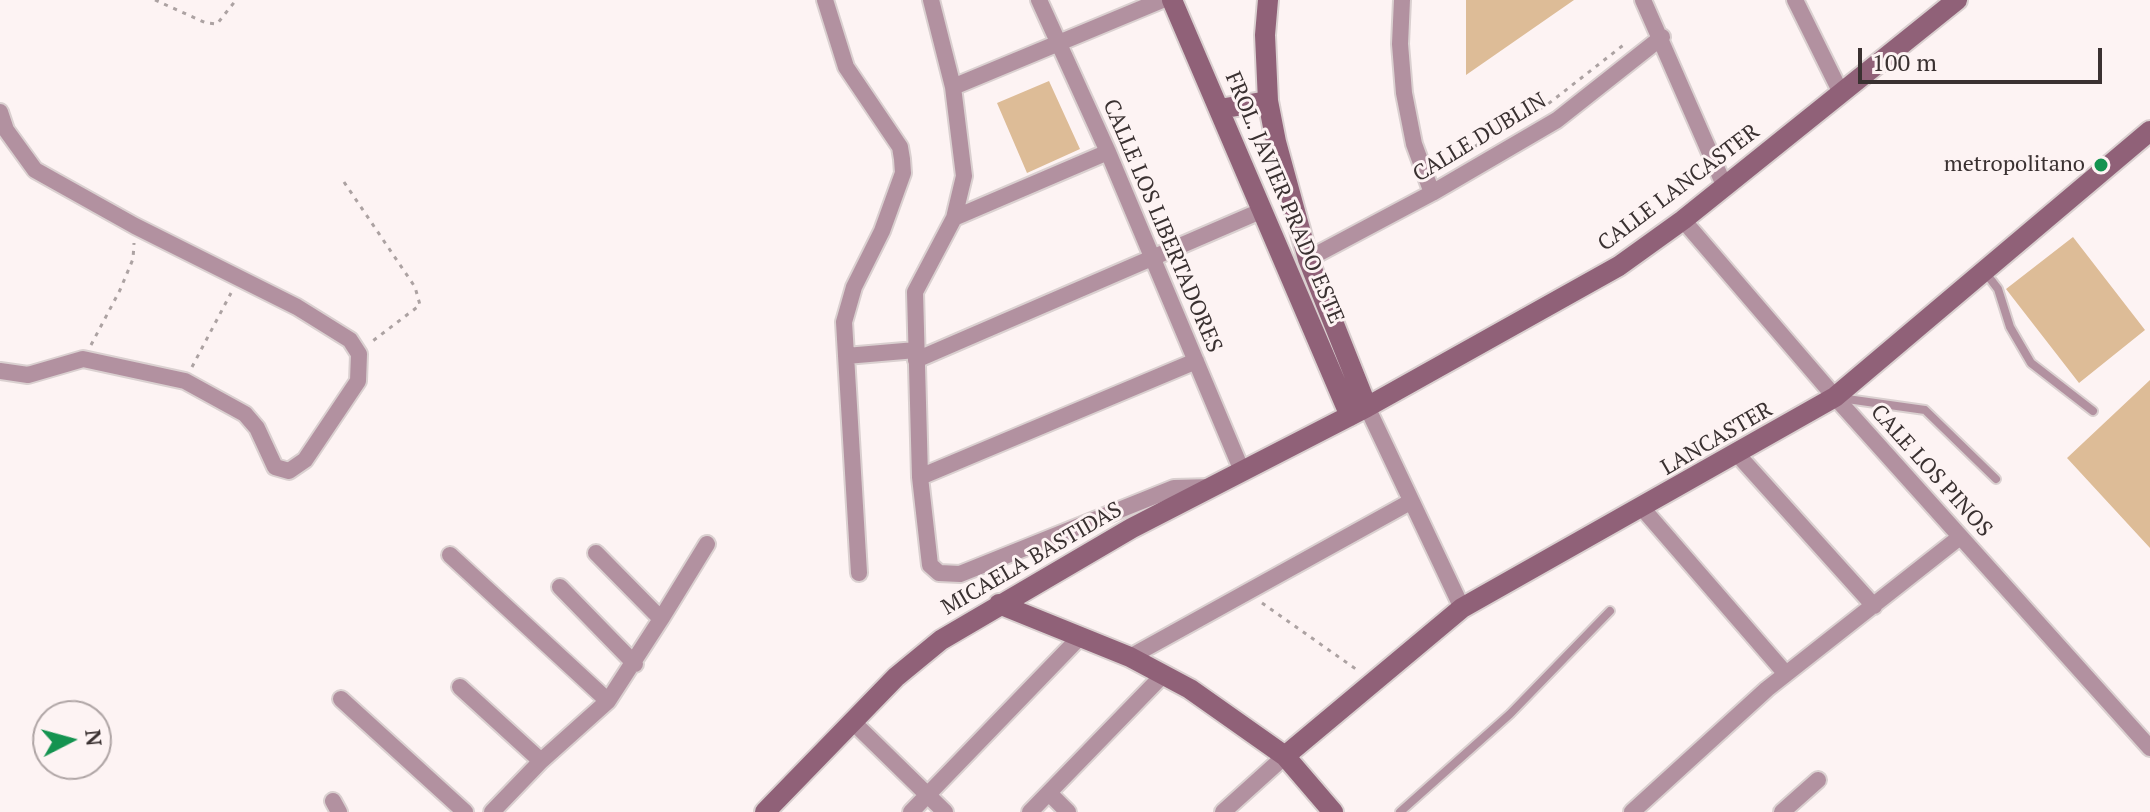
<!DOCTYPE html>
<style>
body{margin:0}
#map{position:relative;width:2150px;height:812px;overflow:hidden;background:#fdf3f3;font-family:"PT Serif",serif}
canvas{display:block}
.north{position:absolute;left:32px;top:700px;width:80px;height:80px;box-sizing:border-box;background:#fdf3f3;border:2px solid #afa5a5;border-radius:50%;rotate:84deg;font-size:22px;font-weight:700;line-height:32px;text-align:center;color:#3a3131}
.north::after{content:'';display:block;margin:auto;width:28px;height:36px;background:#149350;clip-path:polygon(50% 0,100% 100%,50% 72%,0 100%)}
.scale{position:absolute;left:1858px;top:48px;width:244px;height:36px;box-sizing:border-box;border:4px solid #3a3131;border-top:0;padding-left:10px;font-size:24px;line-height:28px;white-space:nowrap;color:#3a3131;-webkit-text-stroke:6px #fdf3f3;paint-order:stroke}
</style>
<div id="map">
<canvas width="2150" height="812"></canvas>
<div class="north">N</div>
<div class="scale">100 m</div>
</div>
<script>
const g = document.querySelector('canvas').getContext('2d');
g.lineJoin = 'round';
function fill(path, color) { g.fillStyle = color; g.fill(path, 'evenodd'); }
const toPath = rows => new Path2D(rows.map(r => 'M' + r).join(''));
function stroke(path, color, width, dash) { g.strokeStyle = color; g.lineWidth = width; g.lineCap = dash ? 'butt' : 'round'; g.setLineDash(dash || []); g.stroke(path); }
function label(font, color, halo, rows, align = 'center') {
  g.font = font + ' "PT Serif",serif'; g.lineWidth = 6; g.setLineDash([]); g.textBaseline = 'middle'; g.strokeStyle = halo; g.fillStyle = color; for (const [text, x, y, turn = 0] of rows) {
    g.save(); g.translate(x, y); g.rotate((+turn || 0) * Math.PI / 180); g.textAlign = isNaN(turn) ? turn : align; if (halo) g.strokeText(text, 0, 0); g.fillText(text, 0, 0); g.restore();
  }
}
fill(toPath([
 [1466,0,1574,0,1466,75],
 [1049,81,1080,149,1027,173,997,103],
 [2073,237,2145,330,2079,383,2006,289],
 [2150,380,2150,548,2067,458]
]), '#ddbc97');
const lane = toPath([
 [1985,272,1998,289,2010,327,2031,363,2093,411],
 [1840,398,1925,410,1996,479],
 [1400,812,1510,714,1610,611]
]);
const street = toPath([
 [825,0,846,67,900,147,902,159,903,173,882,231,854,287,844,322,859,573],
 [931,0,953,87,964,176,954,218,915,292,920,477,930,565,939,573,960,574,1174,488,1212,487],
 [1039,0,1108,152,1242,471],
 [1402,0,1400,44,1404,93,1414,144,1432,193],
 [1643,0,1724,185],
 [1795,0,1841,93],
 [953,87,1162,0],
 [0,112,6,130,35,170,135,226,297,307,350,340,359,354,358,381,305,460,289,471,275,467,257,428,245,414,185,381,83,359,28,375,0,371],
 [954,218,1108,152],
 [1683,220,1835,397,2150,748],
 [1308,259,1432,193,1557,120,1662,37],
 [846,356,916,350],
 [916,360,1263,210],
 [1367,407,1462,608],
 [1738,455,1874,606],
 [920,477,1196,361],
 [1643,509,1786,674],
 [450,555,608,701],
 [560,587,635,664],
 [661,619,707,544],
 [1130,657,1410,502],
 [460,687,541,761],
 [341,699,465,812],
 [853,722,945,812],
 [1049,793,1068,812],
 [333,801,339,812],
 [492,812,541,761,608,701,661,619,596,553],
 [911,812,1080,637],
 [1030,812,1164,674],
 [1223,812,1285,756],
 [1632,812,1767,689,1960,537],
 [1782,812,1818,780]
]);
const secondary = toPath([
 [1172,0,1350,416],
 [1268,0,1265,35,1268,101,1276,142,1308,259,1367,407],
 [1219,109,1268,101],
 [999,604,1130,657,1190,689,1285,756,1333,812],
 [1285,756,1462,608,1835,397,2150,131],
 [765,812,896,677,941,640,1132,528,1367,407,1619,266,1683,220,1957,0]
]);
stroke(lane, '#dad0d0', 12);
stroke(street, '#dad0d0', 20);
stroke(secondary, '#dad0d0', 24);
stroke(toPath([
 [155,0,206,23,217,24,236,0],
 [1506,130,1548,104,1626,43],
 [1439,166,1492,137],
 [344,182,415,287,420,305,370,343],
 [91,345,120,290,133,259,134,243],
 [192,367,231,293],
 [1262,603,1360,672]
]), '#aca2a2', 3, [4, 6]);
stroke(lane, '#b291a0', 8);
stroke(street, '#b291a0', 16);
stroke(secondary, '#906178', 20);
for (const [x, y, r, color] of [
 [2101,165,8,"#149350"]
]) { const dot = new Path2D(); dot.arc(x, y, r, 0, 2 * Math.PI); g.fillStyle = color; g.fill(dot); stroke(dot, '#fdf3f3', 3); }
label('22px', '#3a3131', '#fdf3f3', [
 ["CALLE DUBLIN",1480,138,-31],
 ["CALLE LANCASTER",1679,188,-37],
 ["FROL. JAVIER PRADO ESTE",1284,198,67],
 ["CALLE LOS LIBERTADORES",1162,226,67],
 ["LANCASTER",1717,439,-30],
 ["CALE LOS PINOS",1931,471,48],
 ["MICAELA BASTIDAS",1032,559,-30]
]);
label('22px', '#3a3131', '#fdf3f3', [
 ["metropolitano",2085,165]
], 'right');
</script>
